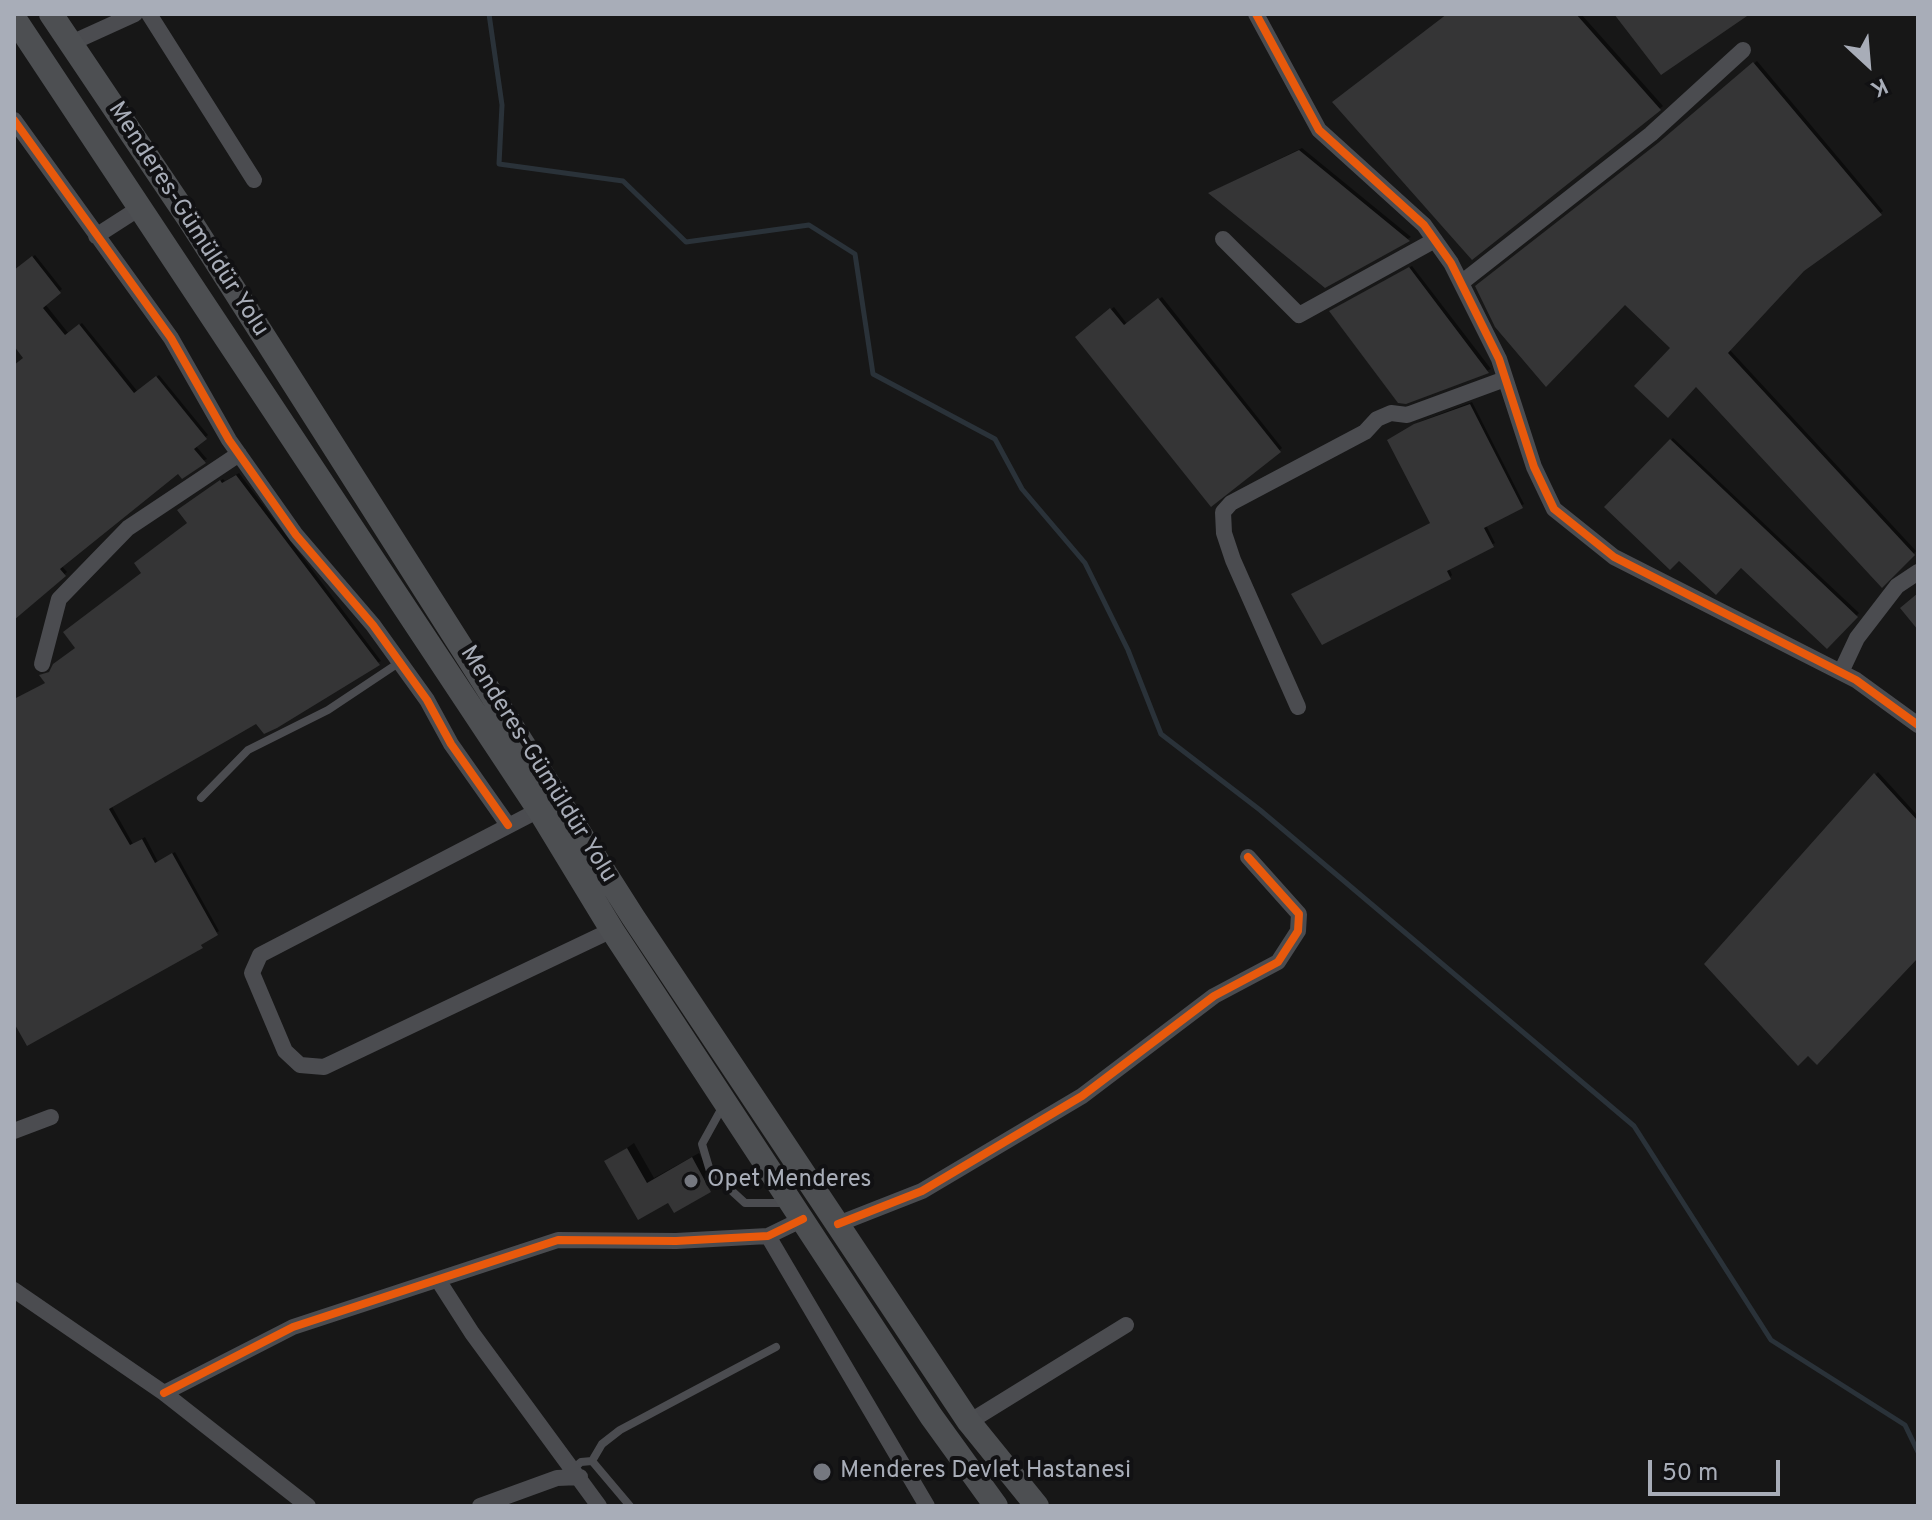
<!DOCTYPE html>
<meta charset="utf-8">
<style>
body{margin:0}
#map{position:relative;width:1932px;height:1520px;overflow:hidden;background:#171717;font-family:Overpass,sans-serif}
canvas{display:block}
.frame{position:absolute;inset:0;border:16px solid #a8adb8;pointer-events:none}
.north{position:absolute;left:1828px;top:24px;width:80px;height:80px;-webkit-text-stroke:6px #111113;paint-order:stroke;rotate:154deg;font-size:22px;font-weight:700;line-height:32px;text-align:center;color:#a8adb8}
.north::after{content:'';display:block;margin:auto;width:28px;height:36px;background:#a8adb8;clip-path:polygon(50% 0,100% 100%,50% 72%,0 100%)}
.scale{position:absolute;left:1648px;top:1460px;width:132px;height:36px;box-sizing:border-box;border:4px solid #a8adb8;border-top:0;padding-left:10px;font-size:24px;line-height:28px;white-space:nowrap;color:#a8adb8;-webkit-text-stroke:6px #111113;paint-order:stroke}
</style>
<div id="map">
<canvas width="1932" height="1520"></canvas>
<div class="frame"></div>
<div class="north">K</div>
<div class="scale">50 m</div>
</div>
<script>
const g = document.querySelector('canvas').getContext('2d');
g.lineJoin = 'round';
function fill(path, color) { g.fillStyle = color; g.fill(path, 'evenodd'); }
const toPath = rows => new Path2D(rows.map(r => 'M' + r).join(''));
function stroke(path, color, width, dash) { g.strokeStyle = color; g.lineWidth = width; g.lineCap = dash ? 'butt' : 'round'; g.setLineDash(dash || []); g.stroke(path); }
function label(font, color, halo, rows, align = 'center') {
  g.font = font + ' Overpass,sans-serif'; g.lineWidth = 8; g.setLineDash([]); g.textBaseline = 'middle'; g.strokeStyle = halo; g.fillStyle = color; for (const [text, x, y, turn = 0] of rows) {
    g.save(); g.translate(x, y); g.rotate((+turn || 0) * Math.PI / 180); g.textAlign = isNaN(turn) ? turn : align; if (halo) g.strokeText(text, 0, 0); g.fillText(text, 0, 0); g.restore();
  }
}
fill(toPath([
 [1449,14,1581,14,1663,106,1473,257],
 [1757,61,1883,211,1803,269,1729,349,1916,551,1882,585,1672,348,1663,140],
 [1302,148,1411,237,1325,286,1211,192],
 [35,255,62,289,45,304,69,334,82,323,138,392,159,375,208,435,195,445,207,459,178,471,61,565,67,572,14,617,14,367,26,357,14,343,14,272],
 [1412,266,1491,369,1405,402,1334,309],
 [1162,297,1282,448,1211,505,1077,337,1114,307,1127,324],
 [1472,402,1524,504,1486,525,1495,543,1449,568,1452,575,1450,577,1293,594,1432,522,1392,438,1419,422],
 [1673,438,1859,613,1827,646,1741,565,1680,558,1607,507],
 [239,473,381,661,256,721,111,805,133,844,145,837,158,862,175,852,219,931,203,941,201,946,14,1019,14,701,47,682,42,675,52,671,77,648,189,522,183,508,223,479,225,481],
 [1878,772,1918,816,1918,955,1707,964],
 [634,1143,654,1178,699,1153,716,1184,674,1211,669,1200,607,1162]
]), '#0007');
stroke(toPath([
 [489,14,502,105,499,164,623,181,686,242,809,225,855,254,873,374,995,439,1022,489,1085,563,1128,650,1161,734,1260,810,1634,1126,1771,1340,1905,1425,1918,1452]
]), '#2a3239', 5);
fill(toPath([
 [1447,14,1576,14,1661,110,1472,260,1332,102],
 [1614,14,1750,14,1661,75],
 [1753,62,1882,215,1804,271,1728,353,1915,555,1882,588,1696,387,1668,418,1634,386,1670,348,1625,305,1546,387,1495,327,1475,286,1658,143],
 [1299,150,1410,241,1325,288,1208,193],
 [32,256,61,293,43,308,65,335,79,324,134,393,156,376,207,439,194,449,206,463,182,479,178,474,60,569,66,576,14,620,14,365,23,358,14,346,14,270],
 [1409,267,1489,373,1406,404,1398,403,1329,311],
 [1158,298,1281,452,1211,507,1075,337,1110,308,1124,325],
 [1470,404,1523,508,1484,528,1494,547,1447,571,1451,579,1322,645,1291,594,1430,523,1387,440,1414,424],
 [1670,439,1858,617,1827,649,1741,568,1716,595,1679,561,1670,570,1604,507],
 [236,475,380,665,277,728,264,734,256,724,109,809,130,845,142,839,155,863,172,853,218,935,201,945,203,948,27,1046,14,1023,14,699,45,683,39,675,49,672,53,664,75,648,63,632,141,573,134,563,187,523,177,510,220,480,222,483],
 [1918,593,1918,630,1900,608],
 [1874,773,1918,821,1918,958,1817,1065,1808,1056,1798,1066,1704,964],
 [627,1148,647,1183,692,1157,711,1192,674,1213,668,1203,638,1220,604,1161]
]), '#353536');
stroke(toPath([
 [201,798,248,750,328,710,400,662],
 [723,1106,702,1144,710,1171,745,1203,787,1203],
 [592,1461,602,1444,620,1430,776,1347],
 [573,1469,581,1462,592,1461,630,1506]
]), '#4b4c50', 8);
stroke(toPath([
 [149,14,254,180],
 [1256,14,1319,130,1424,225,1451,263,1499,359,1534,467,1554,509,1614,557,1856,680,1918,725],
 [69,44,135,14],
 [14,120,171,338,229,440,296,535,373,625,427,700,451,744,508,825],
 [96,236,138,209],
 [1223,239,1299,315,1435,240],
 [1461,283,1651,134,1743,50],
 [42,664,59,599,128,528,239,454],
 [1841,672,1857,638,1897,586,1918,572],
 [1298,707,1233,560,1224,533,1223,512,1231,503,1365,432,1377,419,1391,413,1407,415,1505,379],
 [539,810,260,955,252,973,285,1051,300,1065,324,1067,612,930],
 [14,1131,51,1117],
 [838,1224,922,1191,1082,1096,1214,996,1278,962,1298,931,1299,914,1248,857],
 [768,1236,927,1506],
 [438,1280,472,1333,599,1506],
 [14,1290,164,1393,308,1506],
 [164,1393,293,1327,558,1240,676,1241,768,1236,803,1219],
 [969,1422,1126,1325],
 [480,1506,557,1478,580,1477]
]), '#4b4c50', 16);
stroke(toPath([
 [51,14,191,222,633,917,969,1422,1037,1506],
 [14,18,539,810,612,930,931,1416,996,1506]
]), '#4d4f52', 24);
stroke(toPath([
 [1256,14,1319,130,1424,225,1451,263,1499,359,1534,467,1554,509,1614,557,1856,680,1918,725],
 [14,120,171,338,229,440,296,535,373,625,427,700,451,744,508,825],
 [838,1224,922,1191,1082,1096,1214,996,1278,962,1298,931,1299,914,1248,857],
 [164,1393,293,1327,558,1240,676,1241,768,1236,803,1219]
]), '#e8590c', 8);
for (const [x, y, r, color] of [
 [691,1181,8,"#757880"],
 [822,1472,10,"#757880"]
]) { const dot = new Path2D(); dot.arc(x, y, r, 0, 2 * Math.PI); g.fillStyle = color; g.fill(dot); stroke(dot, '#111113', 3); }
label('24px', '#a8adb8', '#111113', [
 ["Menderes-Gümüldür Yolu",187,220,57],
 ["Menderes-Gümüldür Yolu",537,765,58]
]);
label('24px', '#a8adb8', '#111113', [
 ["Opet Menderes",707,1181],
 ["Menderes Devlet Hastanesi",840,1472]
], 'left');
</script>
